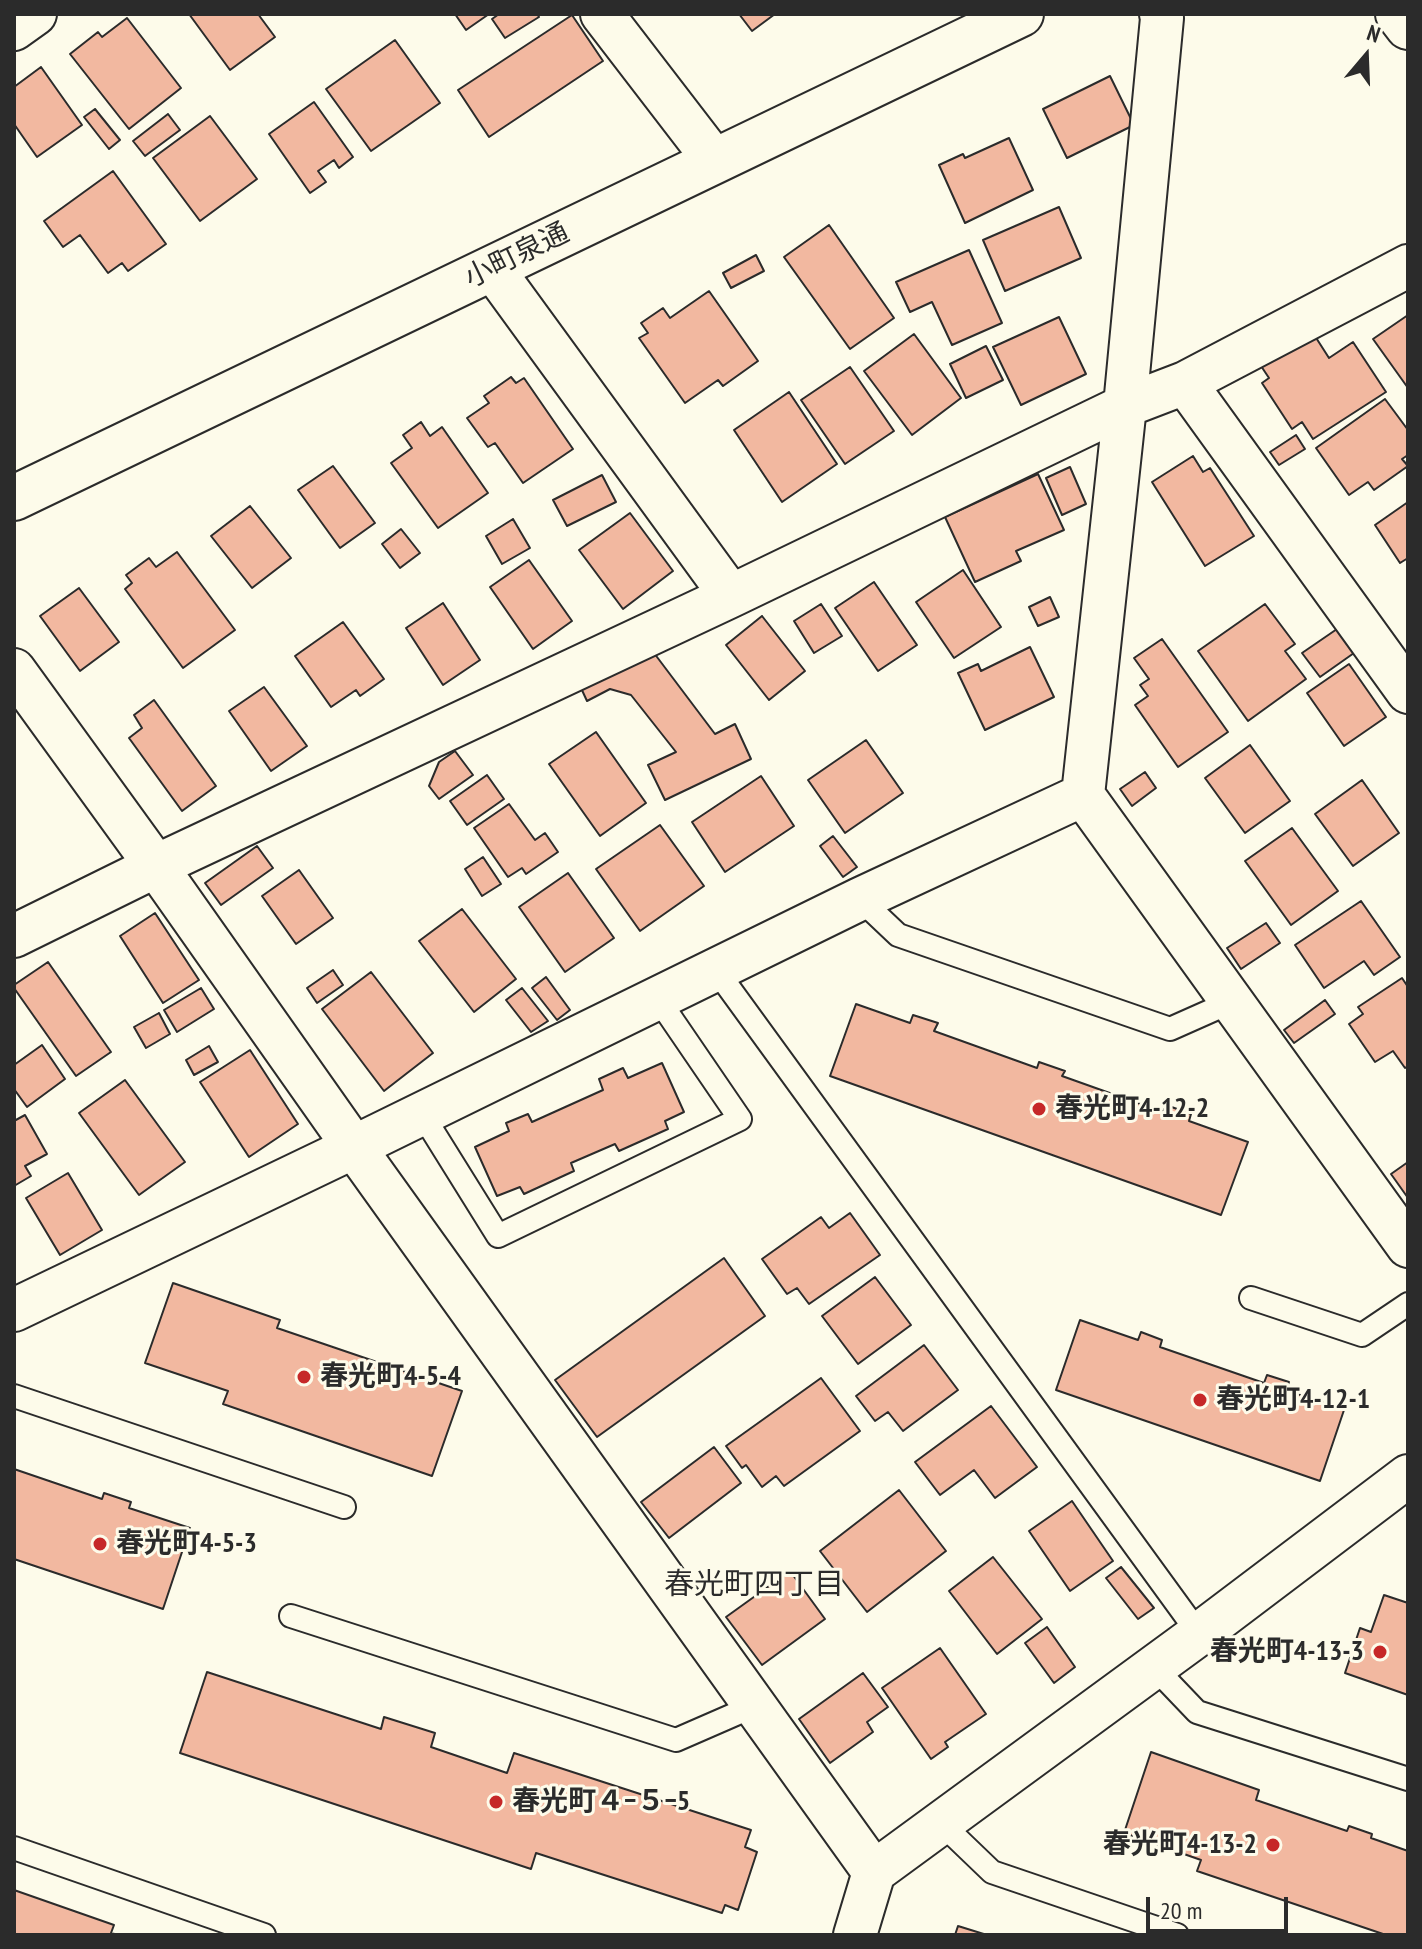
<!DOCTYPE html>
<meta charset="utf-8">
<style>
body{margin:0}
#map{position:relative;width:1422px;height:1949px;overflow:hidden;background:#fdfbea;font-family:"PT Sans Narrow",sans-serif}
canvas{display:block}
.frame{position:absolute;inset:0;border:16px solid #2b2b2b;pointer-events:none}
.north{position:absolute;left:1326px;top:16px;width:80px;height:80px;-webkit-text-stroke:6px #fdfbea;paint-order:stroke;rotate:19deg;font-size:22px;font-weight:700;line-height:32px;text-align:center;color:#2b2b2b}
.north::after{content:'';display:block;margin:auto;width:28px;height:36px;background:#2b2b2b;clip-path:polygon(50% 0,100% 100%,50% 72%,0 100%)}
.scale{position:absolute;left:1146px;top:1897px;width:142px;height:36px;box-sizing:border-box;border:4px solid #2b2b2b;border-top:0;padding-left:10px;font-size:24px;line-height:28px;white-space:nowrap;color:#2b2b2b;-webkit-text-stroke:6px #fdfbea;paint-order:stroke}
</style>
<div id="map">
<canvas width="1422" height="1949"></canvas>
<div class="frame"></div>
<div class="north">N</div>
<div class="scale">20 m</div>
</div>
<script>
const g = document.querySelector('canvas').getContext('2d');
g.lineJoin = 'round';
function fill(path, color) { g.fillStyle = color; g.fill(path, 'evenodd'); }
const toPath = rows => new Path2D(rows.map(r => 'M' + r).join(''));
function stroke(path, color, width, dash) { g.strokeStyle = color; g.lineWidth = width; g.lineCap = dash ? 'butt' : 'round'; g.setLineDash(dash || []); g.stroke(path); }
function label(font, color, halo, rows, align = 'center') {
  g.font = font + ' "PT Sans Narrow","Noto Sans JP",sans-serif'; g.lineWidth = 6; g.setLineDash([]); g.textBaseline = 'middle'; g.strokeStyle = halo; g.fillStyle = color; for (const [text, x, y, turn = 0] of rows) {
    g.save(); g.translate(x, y); g.rotate((+turn || 0) * Math.PI / 180); g.textAlign = isNaN(turn) ? turn : align; if (halo) g.strokeText(text, 0, 0); g.fillText(text, 0, 0); g.restore();
  }
}
const building = toPath([
 [189,14,258,14,275,37,230,70,189,14],
 [455,14,489,14,466,30,455,14],
 [499,14,537,14,539,17,505,38,492,19,499,14],
 [739,14,775,14,752,31,739,14],
 [572,15,603,61,489,137,458,90,572,15],
 [127,18,181,88,129,129,70,54,98,32,102,37,127,18],
 [395,40,440,103,371,151,326,89,395,40],
 [41,67,82,125,37,157,14,124,14,87,41,67],
 [1110,76,1134,125,1067,158,1043,109,1110,76],
 [314,102,353,157,339,168,334,160,318,171,326,182,310,193,269,134,314,102],
 [95,109,120,140,109,149,84,117,95,109],
 [168,114,180,130,145,156,133,141,168,114],
 [210,116,257,179,200,221,153,158,210,116],
 [1009,138,1033,190,965,223,939,165,963,154,965,158,1009,138],
 [113,171,166,244,128,271,122,263,108,273,80,235,63,247,44,221,113,171],
 [1059,207,1081,258,1005,291,983,240,1059,207],
 [829,225,894,318,850,349,784,257,829,225],
 [969,250,1002,323,952,345,932,302,910,312,896,282,969,250],
 [756,255,764,271,731,288,723,273,756,255],
 [709,291,758,361,723,386,718,380,685,403,639,338,648,333,641,323,663,308,670,318,709,291],
 [1408,315,1408,388,1373,339,1408,315],
 [1059,317,1086,374,1021,405,993,347,1059,317],
 [1313,333,1329,358,1353,342,1386,392,1313,439,1302,422,1292,429,1262,383,1269,378,1261,366,1313,333],
 [914,334,961,398,912,435,864,371,914,334],
 [986,346,1003,380,966,398,950,364,986,346],
 [850,367,894,431,845,464,801,400,850,367],
 [511,377,516,383,524,378,573,449,523,483,495,443,488,447,467,418,489,403,484,396,511,377],
 [789,392,837,464,782,502,734,430,789,392],
 [1385,399,1408,430,1408,455,1402,459,1408,466,1374,490,1368,482,1349,495,1316,448,1385,399],
 [421,422,430,436,442,427,488,493,438,528,391,463,412,448,403,435,421,422],
 [1296,435,1305,449,1279,465,1270,452,1296,435],
 [1193,456,1203,472,1210,468,1254,536,1205,566,1152,482,1193,456],
 [333,466,375,523,340,548,298,490,333,466],
 [1070,467,1086,504,1062,515,1046,478,1070,467],
 [1038,474,1064,530,1016,551,1021,561,975,582,945,517,1038,474],
 [602,475,616,502,567,526,553,500,602,475],
 [1408,502,1408,558,1400,563,1375,525,1408,502],
 [250,506,291,558,252,588,211,536,250,506],
 [630,513,673,571,623,609,579,550,630,513],
 [513,519,530,548,502,564,486,536,513,519],
 [401,529,420,553,400,568,382,544,401,529],
 [177,552,235,630,183,668,125,589,132,583,126,575,149,558,156,567,177,552],
 [529,560,572,621,533,649,490,587,529,560],
 [963,570,1001,627,954,658,916,602,963,570],
 [874,582,917,645,878,671,835,608,874,582],
 [79,588,119,642,80,671,40,616,79,588],
 [1050,597,1059,617,1038,626,1029,607,1050,597],
 [443,603,480,660,443,685,406,628,443,603],
 [821,604,842,636,814,653,794,621,821,604],
 [1265,604,1295,644,1285,651,1306,679,1248,721,1198,651,1265,604],
 [762,616,805,671,769,700,726,645,762,616],
 [343,622,384,679,360,696,356,690,331,707,295,656,343,622],
 [1337,629,1354,653,1320,677,1302,653,1337,629],
 [1162,639,1228,732,1178,767,1135,705,1148,696,1140,685,1149,679,1134,658,1162,639],
 [1030,647,1054,697,985,730,958,673,978,664,981,671,1030,647],
 [654,653,715,734,735,724,751,759,665,800,648,765,676,752,631,695,610,689,587,701,581,688,654,653],
 [1349,664,1386,717,1344,746,1307,693,1349,664],
 [264,687,307,746,271,771,229,711,264,687],
 [154,700,216,786,182,811,129,738,142,728,134,715,154,700],
 [596,732,646,803,600,836,549,764,596,732],
 [866,740,903,793,845,833,808,780,866,740],
 [1250,745,1290,801,1245,833,1205,778,1250,745],
 [455,751,473,775,439,799,429,786,439,762,455,751],
 [1145,772,1156,788,1132,806,1120,789,1145,772],
 [487,775,504,799,467,825,450,801,487,775],
 [761,776,794,826,725,872,692,822,761,776],
 [1362,780,1399,833,1353,866,1315,814,1362,780],
 [509,804,535,840,545,833,558,852,526,874,522,868,508,877,474,828,509,804],
 [660,825,704,886,640,931,596,869,660,825],
 [1292,828,1338,891,1291,925,1245,861,1292,828],
 [833,836,857,867,843,877,820,846,833,836],
 [257,846,273,868,221,905,205,883,257,846],
 [483,857,501,884,482,896,465,869,483,857],
 [299,870,333,918,296,944,262,896,299,870],
 [568,873,614,938,565,972,519,907,568,873],
 [1361,901,1400,957,1374,975,1364,961,1324,988,1295,945,1361,901],
 [462,909,516,979,474,1012,419,941,462,909],
 [155,913,199,980,163,1003,120,936,155,913],
 [1266,923,1280,943,1241,969,1227,948,1266,923],
 [48,962,111,1052,76,1076,14,988,14,985,48,962],
 [333,970,343,985,317,1003,307,988,333,970],
 [371,972,433,1053,384,1091,322,1009,371,972],
 [546,977,570,1010,557,1020,532,988,546,977],
 [1402,978,1408,987,1408,1066,1405,1068,1393,1051,1375,1062,1349,1024,1363,1014,1358,1007,1402,978],
 [201,988,214,1009,177,1032,164,1010,201,988],
 [522,988,548,1021,531,1032,506,1000,522,988],
 [1325,1000,1335,1014,1294,1043,1284,1030,1325,1000],
 [856,1004,910,1023,913,1015,938,1023,934,1031,1037,1068,1039,1062,1065,1071,1062,1076,1163,1112,1166,1105,1191,1114,1189,1121,1248,1142,1221,1215,830,1076,856,1004],
 [159,1013,170,1034,146,1048,134,1027,159,1013],
 [42,1045,65,1079,27,1107,14,1089,14,1065,42,1045],
 [209,1046,218,1062,194,1075,186,1060,209,1046],
 [250,1050,298,1124,249,1157,200,1082,250,1050],
 [662,1063,684,1112,665,1121,668,1129,619,1151,615,1144,571,1163,574,1171,524,1194,520,1187,497,1196,475,1147,509,1131,506,1123,528,1114,532,1122,603,1090,599,1079,623,1068,628,1078,662,1063],
 [125,1080,185,1162,139,1195,79,1113,125,1080],
 [25,1115,47,1154,25,1166,31,1176,14,1186,14,1121,25,1115],
 [1408,1162,1408,1198,1391,1174,1408,1162],
 [68,1173,102,1230,60,1255,26,1198,68,1173],
 [850,1213,880,1255,809,1304,797,1288,787,1294,762,1259,821,1217,829,1228,850,1213],
 [724,1258,765,1316,597,1437,555,1380,724,1258],
 [875,1277,911,1325,858,1364,822,1316,875,1277],
 [173,1283,280,1320,277,1328,462,1391,432,1476,223,1404,228,1391,145,1363,173,1283],
 [1080,1320,1138,1340,1141,1332,1162,1340,1160,1347,1264,1383,1267,1375,1289,1382,1286,1390,1344,1410,1320,1481,1056,1390,1080,1320],
 [924,1345,958,1390,903,1431,888,1412,875,1421,856,1396,924,1345],
 [821,1378,860,1431,784,1486,776,1476,762,1487,746,1465,742,1468,726,1446,821,1378],
 [991,1406,1037,1467,995,1498,974,1470,940,1495,915,1462,991,1406],
 [714,1447,741,1483,669,1538,641,1502,714,1447],
 [14,1469,102,1499,104,1493,131,1502,129,1508,190,1528,163,1609,14,1559,14,1469],
 [899,1490,946,1551,867,1612,820,1551,899,1490],
 [1072,1501,1113,1561,1070,1591,1029,1531,1072,1501],
 [993,1557,1042,1619,997,1654,949,1591,993,1557],
 [1121,1567,1154,1608,1138,1619,1106,1578,1121,1567],
 [790,1571,825,1619,762,1665,726,1617,790,1571],
 [1384,1595,1408,1603,1408,1695,1345,1673,1360,1628,1371,1632,1384,1595],
 [1047,1627,1075,1667,1054,1683,1025,1643,1047,1627],
 [940,1648,986,1714,945,1742,948,1747,931,1759,882,1688,940,1648],
 [207,1672,381,1729,384,1717,435,1733,431,1747,507,1773,514,1753,751,1830,745,1847,757,1852,738,1910,725,1905,722,1913,536,1853,531,1869,180,1753,207,1672],
 [863,1673,888,1707,867,1722,873,1732,830,1763,799,1719,863,1673],
 [1151,1752,1259,1790,1256,1800,1347,1831,1349,1826,1372,1834,1371,1838,1408,1851,1407,1935,1386,1935,1197,1871,1201,1860,1124,1833,1151,1752],
 [14,1890,114,1925,111,1933,118,1935,14,1935,14,1890],
 [958,1926,987,1935,955,1935,958,1926]
]);
fill(building, '#f2b8a0');
stroke(building, '#2b2b2b', 2);
const service = toPath([
 [860,899,898,935,1170,1029,1233,1001],
 [716,970,1199,1634],
 [422,1114,498,1236,740,1119,658,999],
 [1251,1298,1362,1335,1408,1304],
 [14,1396,344,1507],
 [291,1616,676,1740,754,1706],
 [1154,1667,1197,1712,1408,1779],
 [941,1823,992,1872,1177,1935],
 [14,1848,264,1935]
]);
const minor = toPath([
 [602,14,715,161],
 [1161,14,1162,18,1125,406,1083,795,1408,1246],
 [14,29,35,14],
 [492,268,731,596],
 [1185,383,1408,266],
 [14,670,156,866,354,1147,874,1872],
 [14,936,156,866,731,596,1125,406,1185,383,1408,692],
 [14,1310,354,1147,860,899,1083,795],
 [855,1935,874,1872,1199,1634,1408,1476]
]);
const tertiary = toPath([
 [1398,14,1408,27],
 [14,498,1021,14]
]);
stroke(service, '#2b2b2b', 26);
stroke(minor, '#2b2b2b', 46);
stroke(tertiary, '#2b2b2b', 48);
stroke(service, '#fdfbea', 22);
stroke(minor, '#fdfbea', 42);
stroke(tertiary, '#fdfbea', 44);
for (const [x, y, r, color] of [
 [1039,1109,8,"#c62828"],
 [304,1377,8,"#c62828"],
 [1200,1400,8,"#c62828"],
 [100,1544,8,"#c62828"],
 [1380,1652,8,"#c62828"],
 [496,1802,8,"#c62828"],
 [1273,1845,8,"#c62828"]
]) { const dot = new Path2D(); dot.arc(x, y, r, 0, 2 * Math.PI); g.fillStyle = color; g.fill(dot); stroke(dot, '#fdfbea', 3); }
label('28px', '#2b2b2b', '#fdfbea', [
 ["小町泉通",517,256,-26]
]);
label('bold 28px', '#2b2b2b', '#fdfbea', [
 ["春光町4-12-2",1055,1109],
 ["春光町4-5-4",320,1377],
 ["春光町4-12-1",1216,1400],
 ["春光町4-5-3",116,1544],
 ["春光町4-13-3",1364,1652,"right"],
 ["春光町４−５−5",512,1802],
 ["春光町4-13-2",1257,1845,"right"]
], 'left');
label('30px', '#2b2b2b', '#fdfbea', [
 ["春光町四丁目",754,1585]
]);
</script>
